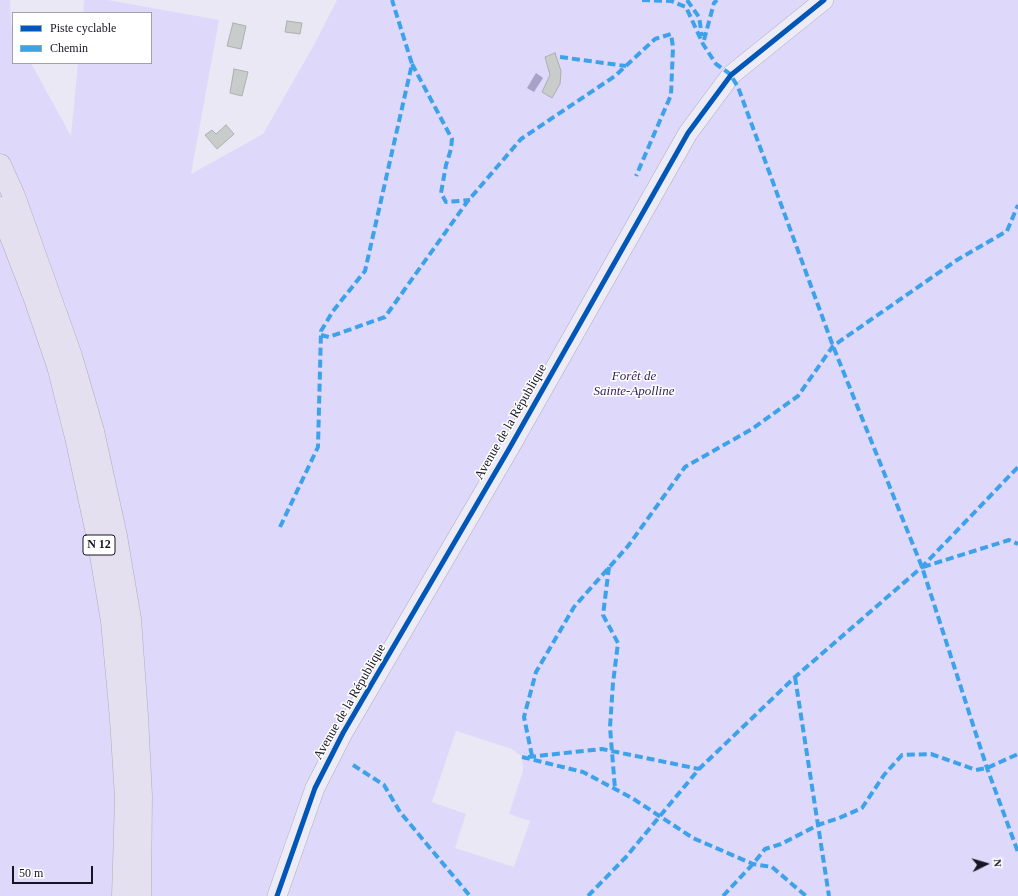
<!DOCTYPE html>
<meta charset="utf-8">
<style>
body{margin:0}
#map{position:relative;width:1018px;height:896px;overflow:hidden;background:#eae8f4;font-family:"Times New Roman",serif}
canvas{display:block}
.legend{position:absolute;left:12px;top:12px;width:140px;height:52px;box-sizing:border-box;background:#fff;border:1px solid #a2a1a7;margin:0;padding:5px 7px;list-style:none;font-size:12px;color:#171522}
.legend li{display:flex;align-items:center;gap:8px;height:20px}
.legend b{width:20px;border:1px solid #a2a1a7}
.north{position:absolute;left:966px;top:844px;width:40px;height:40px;-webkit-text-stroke:3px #fff;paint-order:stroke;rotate:85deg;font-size:11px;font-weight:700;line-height:16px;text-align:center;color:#171522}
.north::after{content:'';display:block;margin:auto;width:14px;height:18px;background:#171522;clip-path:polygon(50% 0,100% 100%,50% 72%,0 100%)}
.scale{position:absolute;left:12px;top:866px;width:81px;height:18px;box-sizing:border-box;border:2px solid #171522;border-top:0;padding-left:5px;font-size:12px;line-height:14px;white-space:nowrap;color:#171522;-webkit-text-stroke:3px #fff;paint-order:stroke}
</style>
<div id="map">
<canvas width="1018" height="896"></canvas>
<ul class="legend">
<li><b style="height:5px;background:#0057b8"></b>Piste cyclable</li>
<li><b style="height:5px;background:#3da2ea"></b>Chemin</li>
</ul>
<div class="north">N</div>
<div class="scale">50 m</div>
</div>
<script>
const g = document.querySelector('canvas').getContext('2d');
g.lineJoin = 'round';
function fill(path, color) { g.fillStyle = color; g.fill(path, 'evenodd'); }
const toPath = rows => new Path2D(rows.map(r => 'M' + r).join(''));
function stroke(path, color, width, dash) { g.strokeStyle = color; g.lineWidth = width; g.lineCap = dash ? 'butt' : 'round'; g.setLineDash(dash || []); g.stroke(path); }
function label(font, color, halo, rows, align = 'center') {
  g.font = font + ' "Times New Roman",serif'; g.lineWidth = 3; g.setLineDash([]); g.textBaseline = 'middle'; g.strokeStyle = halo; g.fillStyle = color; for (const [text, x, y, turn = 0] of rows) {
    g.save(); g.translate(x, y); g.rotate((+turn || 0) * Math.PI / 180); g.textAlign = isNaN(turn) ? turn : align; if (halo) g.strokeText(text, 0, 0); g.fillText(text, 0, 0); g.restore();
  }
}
fill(toPath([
 [0,0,10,0,11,25,13,29,13,63,31,63,71,136,78,63,151,63,151,13,83,13,84,0,108,0,219,20,191,174,263,134,315,43,337,0,1018,0,1018,896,0,896],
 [456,731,512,749,522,757,523,771,509,814,530,821,514,867,455,848,466,814,432,802]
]), '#ded9fa');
fill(toPath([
 [536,73,543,78,534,92,527,88]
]), '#a8a2c6');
const building = toPath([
 [287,21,302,23,300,34,285,32,287,21],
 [233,23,246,26,241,49,227,46,233,23],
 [555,53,561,71,560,84,552,98,542,92,550,75,545,57,555,53],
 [234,69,248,72,242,96,230,93,234,69],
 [226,125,234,134,217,149,205,135,212,130,216,134,226,125]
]);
fill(building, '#c8cccb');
stroke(building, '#acafae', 1);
const major = toPath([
 [277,896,315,788,343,733,509,449,688,133,731,75,824,0]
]);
const highway = toPath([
 [0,165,14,196,71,356,93,431,116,536,130,619,137,716,141,796,140,896],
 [0,208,34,296,58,366,76,437,99,543,112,621,121,719,126,798,123,896]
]);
stroke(major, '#b0acc0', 20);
stroke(highway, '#b0acc0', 23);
stroke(major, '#edebf6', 19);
stroke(highway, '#e4e0f0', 22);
stroke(toPath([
 [642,0,671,1,686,7,703,44,716,64,730,74,738,87,833,346,922,567,987,768,1018,852],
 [687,0,699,17,702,36],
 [704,40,714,3,717,0],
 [560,57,626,66],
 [412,64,452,139,451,149,446,165,441,193,446,202,470,200],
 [321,335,329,337,385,317,467,202,521,139,615,76,655,39,671,34,673,47,671,95,636,176],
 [280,527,318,447,321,331,333,311,365,271,412,64,392,0],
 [609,567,603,615,618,643,613,683,610,727,615,789],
 [923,567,1009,540,1018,544],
 [795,677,829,896],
 [532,756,524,717,536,672,574,607,628,546,685,467,752,429,798,396,833,346,957,260,1007,231,1018,205],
 [522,757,583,772,632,798,693,838,753,864,772,867,806,896],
 [528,757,602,749,699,769],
 [353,765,384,785,400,812,470,896],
 [588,896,626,857,699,769,795,677,922,567,1018,467],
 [723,896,753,864,765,849,781,844,818,825,839,818,862,808,884,775,902,755,931,754,976,770,987,768,1018,754]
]), '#3da2ea', 4, [8, 4]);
stroke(toPath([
 [277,896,315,788,343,733,509,449,688,133,731,75,824,0]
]), '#0057b8', 5);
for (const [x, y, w] of [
 [99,545,32]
]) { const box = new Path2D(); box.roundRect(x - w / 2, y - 10, w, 20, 3); g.fillStyle = '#fff'; g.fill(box); stroke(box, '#171522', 1); }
label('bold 12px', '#171522', null, [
 ["N 12",99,545]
]);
label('italic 13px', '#2f1f59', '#fff', [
 ["Forêt de",634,377],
 ["Sainte-Apolline",634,392]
]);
label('13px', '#171522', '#fff', [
 ["Avenue de la République",511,422,-60],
 ["Avenue de la République",350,702,-60]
]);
</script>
